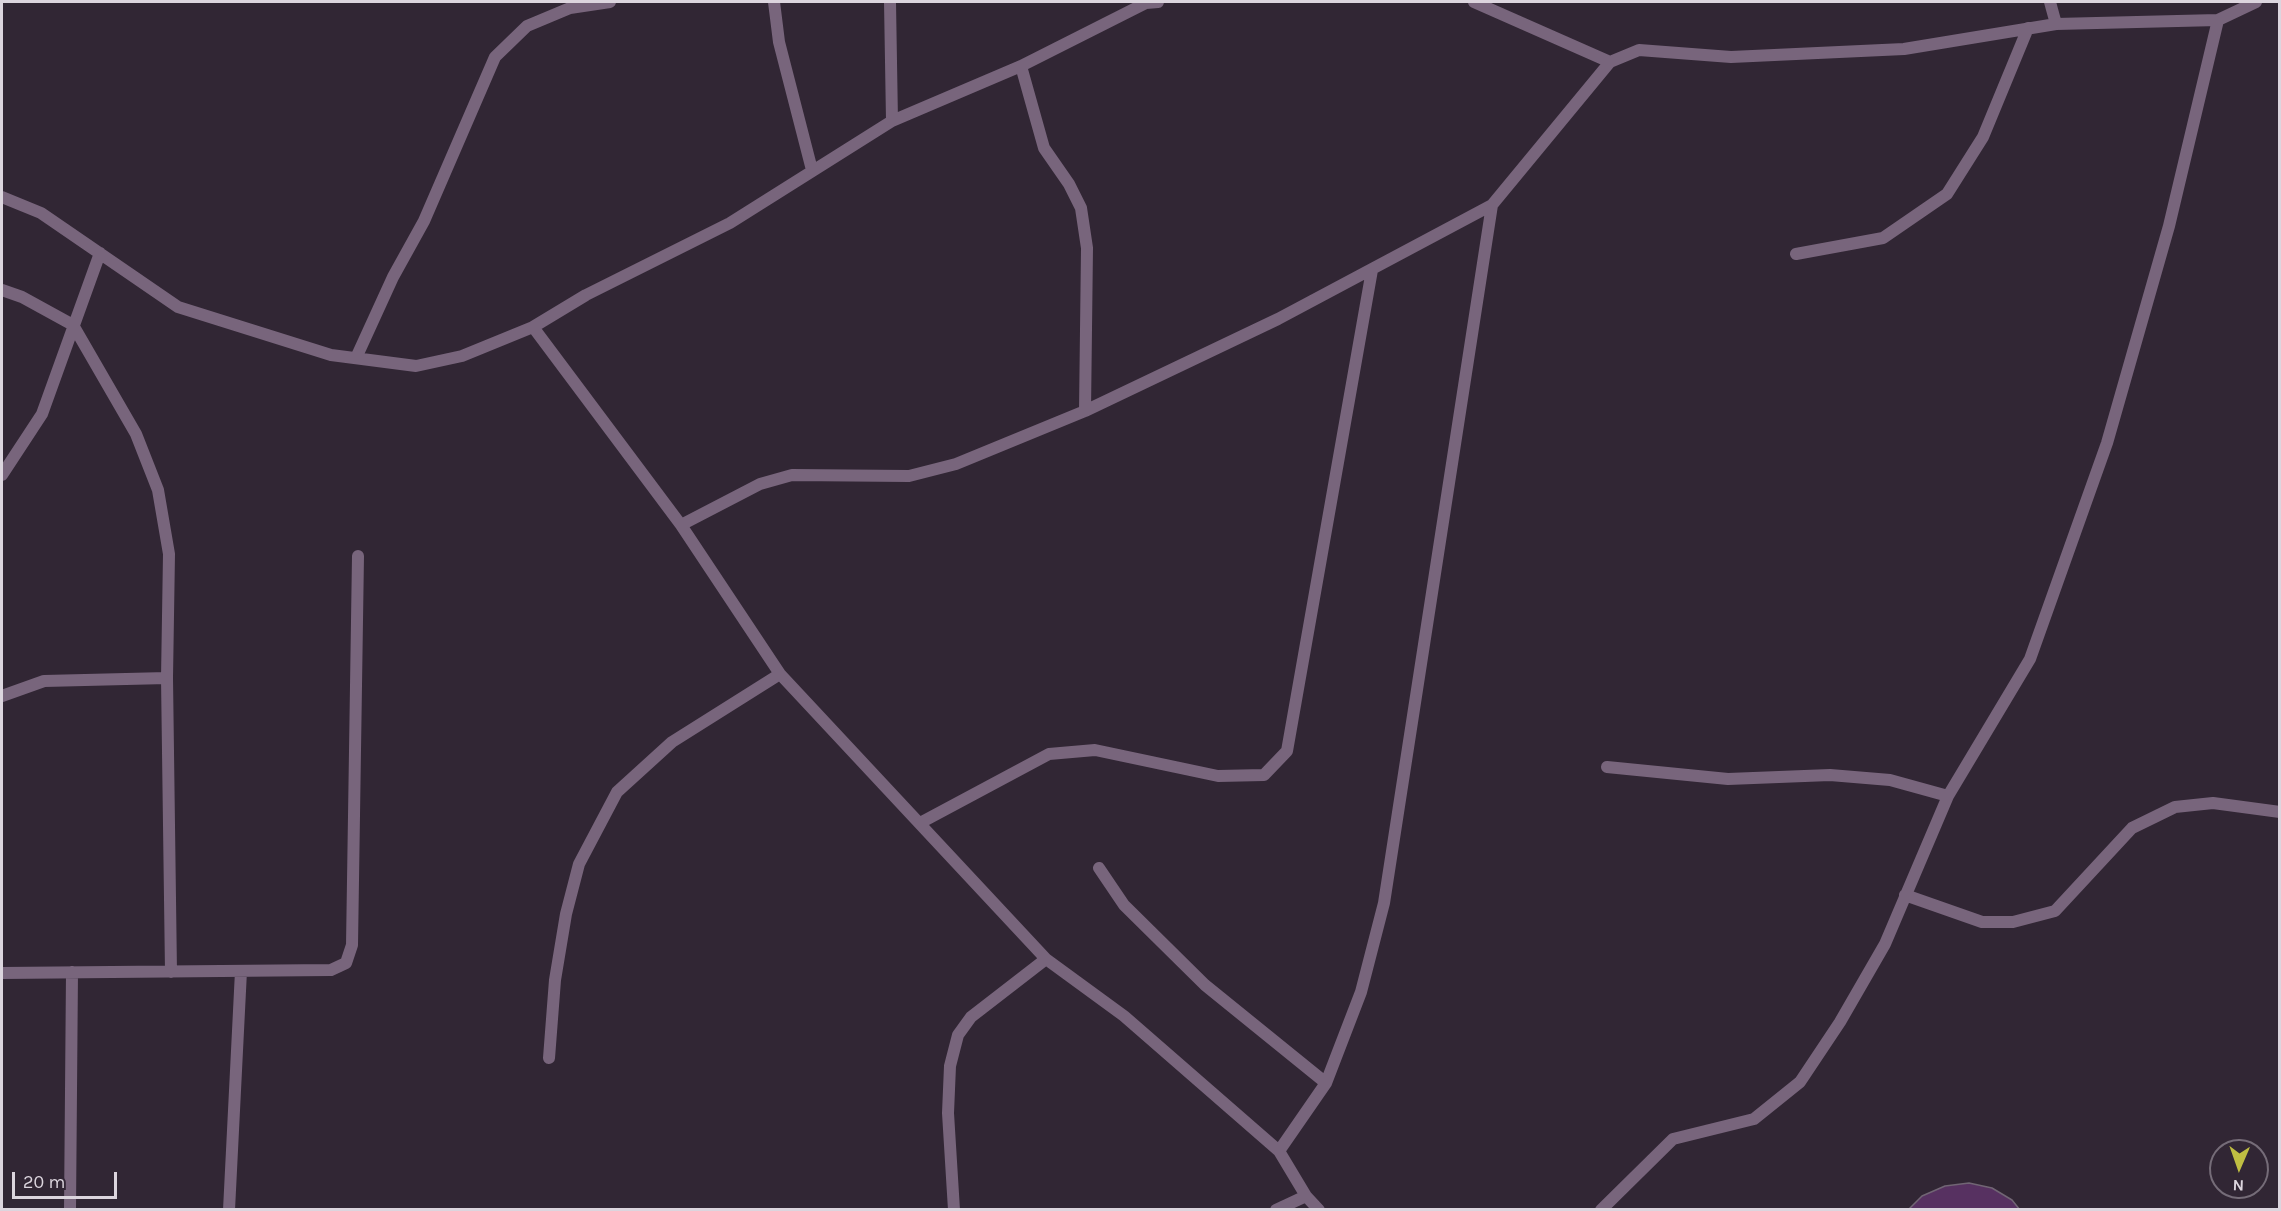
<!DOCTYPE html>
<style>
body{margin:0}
#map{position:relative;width:2281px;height:1211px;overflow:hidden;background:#312634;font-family:Karla,sans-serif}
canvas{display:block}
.frame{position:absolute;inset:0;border:3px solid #dcd5de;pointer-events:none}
.north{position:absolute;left:2209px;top:1139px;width:60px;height:60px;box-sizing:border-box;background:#312634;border:2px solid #756c78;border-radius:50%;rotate:182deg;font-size:16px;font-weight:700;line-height:24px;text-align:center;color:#dcd5de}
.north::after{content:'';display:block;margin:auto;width:21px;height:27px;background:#bfbe42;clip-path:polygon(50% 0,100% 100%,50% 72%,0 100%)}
.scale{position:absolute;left:12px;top:1172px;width:105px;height:27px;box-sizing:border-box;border:3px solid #dcd5de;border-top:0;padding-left:8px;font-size:18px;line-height:21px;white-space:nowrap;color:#dcd5de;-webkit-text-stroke:4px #312634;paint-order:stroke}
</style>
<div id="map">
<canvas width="2281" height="1211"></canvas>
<div class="frame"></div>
<div class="north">N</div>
<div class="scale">20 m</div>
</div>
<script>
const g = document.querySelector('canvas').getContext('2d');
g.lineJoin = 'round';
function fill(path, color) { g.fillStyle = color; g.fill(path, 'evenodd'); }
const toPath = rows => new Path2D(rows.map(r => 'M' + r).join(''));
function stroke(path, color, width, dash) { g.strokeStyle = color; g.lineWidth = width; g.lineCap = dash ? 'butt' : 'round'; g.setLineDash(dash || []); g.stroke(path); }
const building = toPath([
 [1969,1183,1992,1188,2012,1200,2020,1210,1908,1210,1922,1196,1945,1186,1969,1183]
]);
fill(building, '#573161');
stroke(building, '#716574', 1.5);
stroke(toPath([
 [774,2,779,42,812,170],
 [1474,2,1610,62],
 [2050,2,2056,24],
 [1021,66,1044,148,1069,184,1081,208,1087,248,1085,411],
 [892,121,1021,66,1146,3,1158,2],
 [2,197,41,213,178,307,331,355,416,366,462,356,533,327,681,525,780,674,1046,959,1124,1016,1279,1151,1306,1196,1319,1210],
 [1796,254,1883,238,1947,194,1983,137,2028,28],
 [2,290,22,297,73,325,136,434,158,490,169,554,167,678,171,972],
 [533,327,586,295,730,223,892,121,890,2],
 [356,358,393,277,424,221,495,57,527,26,570,8,610,2],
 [2,475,42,414,100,253],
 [681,525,760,484,792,475,909,476,956,464,1085,411,1278,319,1492,205,1610,62,1639,50,1731,57,1904,49,2056,24,2218,20],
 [2,696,44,681,167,678],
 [1607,767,1728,779,1830,775,1890,780,1948,796],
 [920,823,1049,754,1095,750,1218,776,1264,775,1287,751,1372,270],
 [1099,868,1124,905,1205,985,1326,1083],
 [1905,895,1982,922,2013,922,2055,911,2132,828,2175,807,2213,803,2280,812],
 [2,973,331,970,346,963,352,945,358,556],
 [549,1058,555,980,566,914,579,864,617,792,672,742,780,674],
 [1279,1151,1326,1083,1361,992,1384,903,1492,205],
 [70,1210,72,972],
 [229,1210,241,971],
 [954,1210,948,1113,950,1066,958,1035,971,1017,1046,959],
 [1276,1210,1306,1196],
 [1601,1210,1673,1139,1754,1119,1800,1082,1840,1022,1885,944,1948,796,2030,659,2107,443,2169,226,2218,20,2256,2]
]), '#78657c', 12);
</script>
